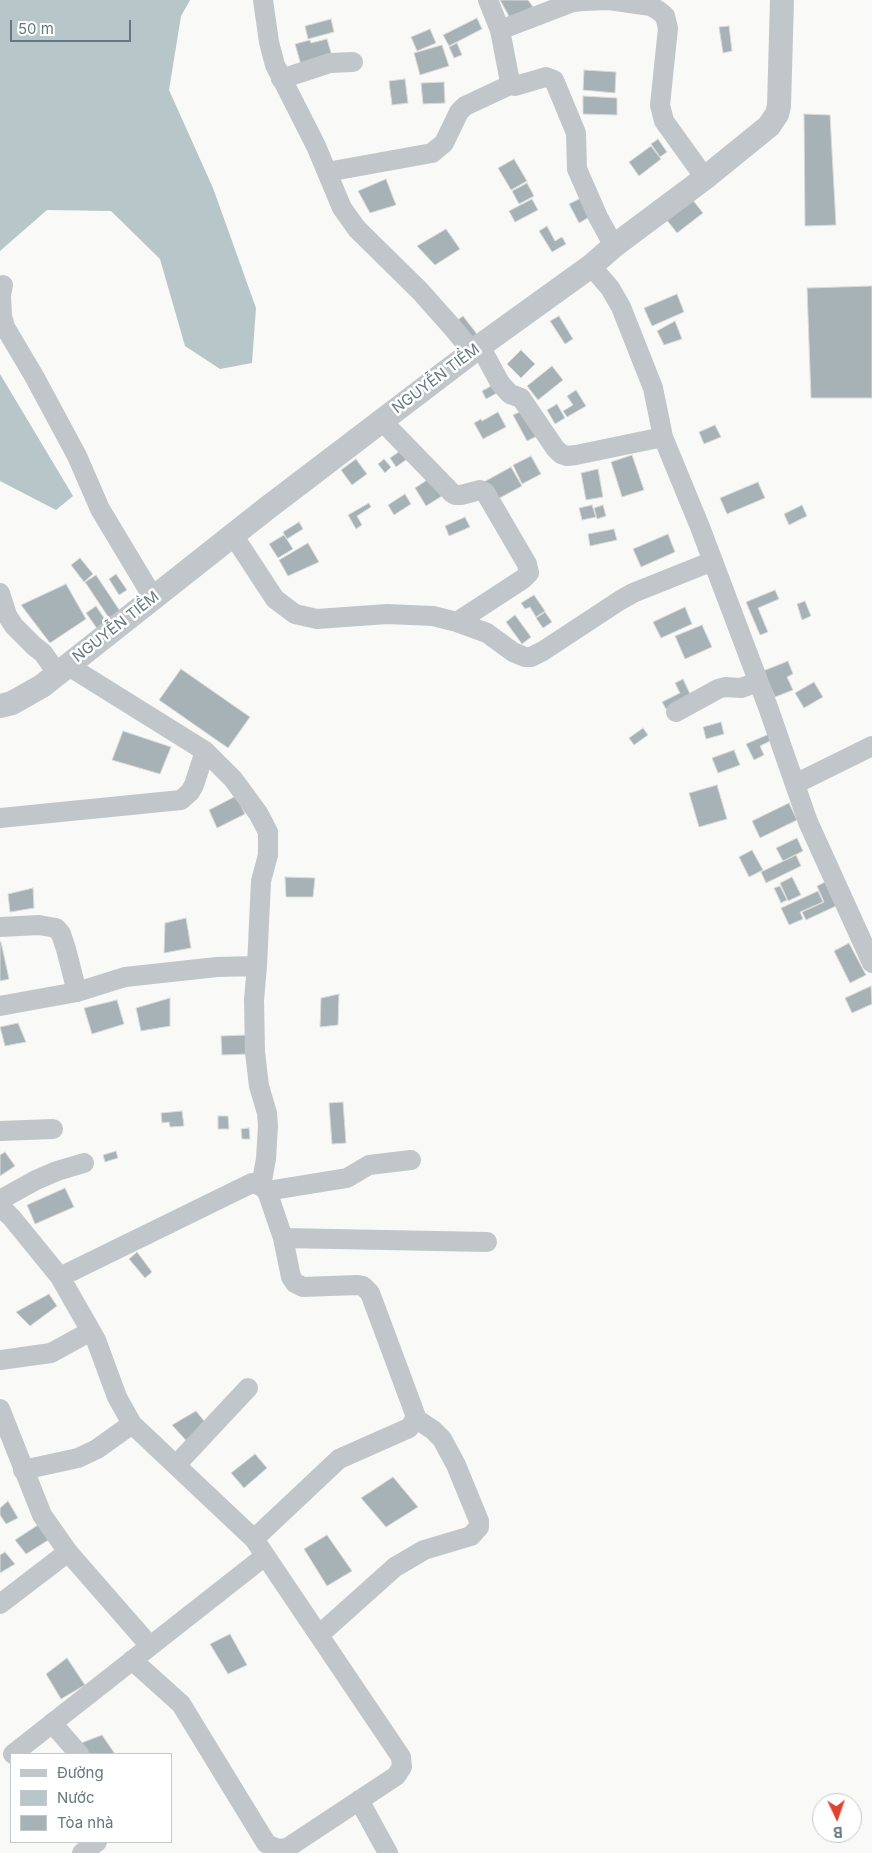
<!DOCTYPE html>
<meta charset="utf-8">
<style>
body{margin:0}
#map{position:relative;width:872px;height:1853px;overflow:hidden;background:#f9f9f7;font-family:Inter,sans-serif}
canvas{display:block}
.legend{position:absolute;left:10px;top:1753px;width:162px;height:90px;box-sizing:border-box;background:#fff;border:1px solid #c1c9cd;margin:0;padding:6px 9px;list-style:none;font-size:15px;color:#647881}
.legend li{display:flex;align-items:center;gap:10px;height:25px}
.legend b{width:25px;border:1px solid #c1c9cd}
.north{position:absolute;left:812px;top:1793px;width:50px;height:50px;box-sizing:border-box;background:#fff;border:1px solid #c1c9cd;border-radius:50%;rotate:177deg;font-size:14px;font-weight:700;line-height:20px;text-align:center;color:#647881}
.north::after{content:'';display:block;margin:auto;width:18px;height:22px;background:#e1422e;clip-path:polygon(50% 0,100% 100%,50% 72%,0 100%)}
.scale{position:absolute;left:10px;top:20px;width:121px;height:22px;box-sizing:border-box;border:2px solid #647881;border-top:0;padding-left:6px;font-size:15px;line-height:18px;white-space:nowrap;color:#647881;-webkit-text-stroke:4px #fff;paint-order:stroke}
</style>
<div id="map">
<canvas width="872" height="1853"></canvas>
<ul class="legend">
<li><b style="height:6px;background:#c0c6c9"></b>Đường</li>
<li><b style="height:14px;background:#b7c6c8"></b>Nước</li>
<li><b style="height:14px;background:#a7b2b6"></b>Tòa nhà</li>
</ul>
<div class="north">B</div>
<div class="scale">50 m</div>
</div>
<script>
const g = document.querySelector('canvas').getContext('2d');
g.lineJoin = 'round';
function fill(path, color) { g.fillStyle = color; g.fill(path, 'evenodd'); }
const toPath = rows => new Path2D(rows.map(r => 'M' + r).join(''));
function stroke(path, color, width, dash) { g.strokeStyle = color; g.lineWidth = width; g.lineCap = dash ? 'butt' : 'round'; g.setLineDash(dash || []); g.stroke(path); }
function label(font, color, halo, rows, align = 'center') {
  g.font = font + ' Inter,sans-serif'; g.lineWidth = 5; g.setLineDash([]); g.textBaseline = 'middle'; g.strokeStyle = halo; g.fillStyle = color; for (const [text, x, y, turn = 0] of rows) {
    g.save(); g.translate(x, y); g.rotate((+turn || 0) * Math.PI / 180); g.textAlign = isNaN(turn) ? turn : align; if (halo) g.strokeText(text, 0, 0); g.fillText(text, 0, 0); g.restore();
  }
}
fill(toPath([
 [0,0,190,0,181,16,169,90,213,188,256,308,252,363,220,369,185,346,160,259,111,211,47,210,0,251],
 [0,374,73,496,56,510,0,481]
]), '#b7c6c8');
const building = toPath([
 [500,0,528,0,533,7,510,18,500,0],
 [477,18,482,29,449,46,443,35,477,18],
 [331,19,334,32,308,39,305,26,331,19],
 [729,26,732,51,723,53,719,27,729,26],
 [430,29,436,43,417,51,411,37,430,29],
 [327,39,332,56,301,65,295,44,310,40,311,43,327,39],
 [457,43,462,55,454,58,449,47,457,43],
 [442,45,449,66,420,75,414,53,442,45],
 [584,70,616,72,615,93,583,90,584,70],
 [405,79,408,103,392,105,389,81,405,79],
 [444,82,445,103,423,104,421,83,444,82],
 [583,96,617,98,617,115,583,114,583,96],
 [804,114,830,115,836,225,805,226,804,114],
 [658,139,667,152,660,157,651,144,658,139],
 [651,146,661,159,639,176,629,162,651,146],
 [514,159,527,181,511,190,498,168,514,159],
 [386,179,396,205,370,213,358,191,386,179],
 [527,183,534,196,519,204,512,191,527,183],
 [583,197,593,215,579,223,569,204,583,197],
 [532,199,538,210,515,222,509,211,532,199],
 [692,199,703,213,677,233,666,219,692,199],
 [547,226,555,241,562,237,566,244,552,252,539,231,547,226],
 [446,229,460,249,435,265,417,246,446,229],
 [872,286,872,398,811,398,807,288,872,286],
 [677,294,684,312,652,326,644,308,677,294],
 [463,316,477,334,468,340,455,322,463,316],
 [559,316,573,339,565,344,550,321,559,316],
 [675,321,682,339,664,345,657,331,675,321],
 [521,350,535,364,521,378,507,364,521,350],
 [552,366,563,380,538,400,527,386,552,366],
 [493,385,497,393,486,399,482,391,493,385],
 [576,390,586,406,567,417,563,411,573,405,567,396,576,390],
 [557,404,565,418,555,424,547,410,557,404],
 [524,410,537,436,527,441,513,415,524,410],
 [498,412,506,427,483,439,474,423,481,419,482,421,498,412],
 [715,425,721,437,704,444,699,432,715,425],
 [403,449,410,457,396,467,390,458,403,449],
 [632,455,644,490,622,497,611,462,632,455],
 [531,456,541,474,522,484,513,465,531,456],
 [356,459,367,474,352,485,341,470,356,459],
 [384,459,391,467,385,473,378,464,384,459],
 [511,467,522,486,492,502,482,483,511,467],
 [598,469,603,497,586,500,581,473,598,469],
 [430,478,442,496,426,506,415,488,430,478],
 [758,482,765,498,727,514,720,498,758,482],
 [405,494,411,504,394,515,388,505,405,494],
 [369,503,371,507,357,516,362,525,356,529,348,515,369,503],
 [592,505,596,517,582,520,579,508,592,505],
 [603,505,606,516,597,519,594,508,603,505],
 [802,505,807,516,789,525,784,514,802,505],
 [465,517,470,527,449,536,445,526,465,517],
 [299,522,303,529,287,539,283,532,299,522],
 [614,529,617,540,590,546,588,534,614,529],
 [668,534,675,552,641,567,633,549,668,534],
 [284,535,293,549,278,558,269,544,284,535],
 [308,543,319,562,288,576,279,560,308,543],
 [80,558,93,574,84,582,71,565,80,558],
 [116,574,127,590,119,595,109,579,116,574],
 [96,575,120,611,109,618,85,582,96,575],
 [66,584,86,619,50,643,21,605,66,584],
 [775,590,779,599,758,608,768,632,760,635,746,602,775,590],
 [534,595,545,611,536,617,530,607,525,609,521,603,534,595],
 [805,601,811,616,802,620,797,604,805,601],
 [96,606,108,624,98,630,86,613,96,606],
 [685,607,692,624,661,638,653,622,685,607],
 [545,612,552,622,543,628,536,618,545,612],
 [515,615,531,637,522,644,506,622,515,615],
 [702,625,712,647,685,659,675,636,702,625],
 [788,661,793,674,787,677,793,690,775,697,763,671,788,661],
 [181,669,250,717,228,748,159,700,181,669],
 [683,679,691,696,666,709,662,702,680,693,675,683,683,679],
 [814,682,823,697,804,708,795,693,814,682],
 [721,722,724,734,706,739,703,727,721,722],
 [643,728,648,735,634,745,629,738,643,728],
 [123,731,171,747,160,774,112,760,123,731],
 [769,734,772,740,760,746,764,755,754,760,746,744,769,734],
 [734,750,740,765,718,773,712,758,734,750],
 [717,785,727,819,699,827,689,793,717,785],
 [236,796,245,814,217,828,209,810,236,796],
 [789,803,797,820,760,838,752,821,789,803],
 [797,838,803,851,783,861,776,848,797,838],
 [752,850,763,870,749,877,739,857,752,850],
 [796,855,801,866,766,883,761,872,796,855],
 [285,877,315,878,313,897,286,897,285,877],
 [792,877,801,895,788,901,780,883,792,877],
 [825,882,836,906,806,920,802,912,824,902,817,886,825,882],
 [780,886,787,900,781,903,774,888,780,886],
 [33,888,34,908,10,912,8,894,33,888],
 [818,891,823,902,800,912,803,919,789,925,781,908,818,891],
 [186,918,191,948,164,953,165,923,186,918],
 [1,942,9,979,0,981,0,942,1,942],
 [849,943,866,975,850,983,834,951,849,943],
 [871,986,872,1004,852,1013,845,998,871,986],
 [339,994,338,1025,320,1027,321,998,339,994],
 [170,998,170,1026,141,1031,136,1008,170,998],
 [117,1000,124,1024,92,1034,84,1008,117,1000],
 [18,1023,26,1042,5,1046,0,1027,18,1023],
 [247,1035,248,1054,222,1055,221,1036,247,1035],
 [343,1102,346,1143,332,1144,329,1103,343,1102],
 [182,1111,184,1126,170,1127,169,1122,162,1123,161,1113,182,1111],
 [218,1116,228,1116,229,1129,218,1129,218,1116],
 [249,1128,250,1139,242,1139,241,1129,249,1128],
 [116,1151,118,1158,105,1162,103,1155,116,1151],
 [5,1152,15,1166,0,1176,0,1155,5,1152],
 [65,1188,74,1207,35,1224,27,1205,65,1188],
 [137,1252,152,1272,145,1278,129,1259,137,1252],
 [49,1294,57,1306,30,1326,16,1312,49,1294],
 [196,1411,209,1427,191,1446,172,1425,196,1411],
 [255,1454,267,1468,244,1488,231,1473,255,1454],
 [393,1477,418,1507,386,1527,361,1498,393,1477],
 [8,1501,18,1518,6,1524,0,1515,0,1508,8,1501],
 [41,1523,50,1539,26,1554,15,1540,41,1523],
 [327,1535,352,1571,327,1586,304,1549,327,1535],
 [5,1552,15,1564,0,1573,0,1555,5,1552],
 [230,1634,247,1665,228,1674,210,1644,230,1634],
 [67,1658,85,1685,61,1699,46,1674,67,1658],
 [102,1735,115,1754,83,1754,76,1745,102,1735]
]);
fill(building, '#a7b2b6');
stroke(building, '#dbdbd9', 1);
stroke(toPath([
 [263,0,269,42,275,65,316,146,342,208,357,229,420,291,452,327,472,351],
 [488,0,500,30,510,82,515,86,546,77,554,80,576,133,577,169,598,217,614,246],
 [500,30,573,2,583,1,609,0,651,6,659,11,665,16,668,28,660,105,664,121,705,178],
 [281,79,330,63,353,62],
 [327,172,432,153,444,143,459,112,465,106,512,84],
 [591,266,610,288,621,307,653,388,663,437,700,527,768,707,808,822,872,963],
 [3,285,1,295,2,316,5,327,34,376,77,456,100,509,154,599],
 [480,346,500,383,510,394,521,398,555,448,561,454,567,456,576,455,663,437],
 [382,421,452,493,455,495,461,495,480,490,485,492,527,564,529,573,523,579,457,622],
 [233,535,275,599,295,614,317,619,387,614,433,616,457,622,487,633,513,652,525,657,531,657,543,651,619,601,633,593,713,561],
 [0,593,7,615,14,626,34,646,43,653,57,673],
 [67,665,205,751,233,779,258,813,268,832,268,855,261,881,257,966,254,1000,255,1052,259,1086,267,1113,268,1126,266,1159,261,1186],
 [676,712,718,689,725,687,741,688,758,682],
 [795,784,872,746],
 [0,818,181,800,190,792,194,785,205,751],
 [0,927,39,925,56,928,61,934,66,949,77,992],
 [0,1006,77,992,125,977,217,967,257,966],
 [0,1131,53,1129],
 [267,1191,347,1178,369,1165,411,1160],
 [0,1200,36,1180,57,1171,84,1163],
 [0,1206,12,1218,60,1277,96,1340,117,1397,132,1424,254,1539,401,1757,402,1767,396,1776,287,1848,279,1849,271,1846,266,1843,181,1704,132,1660],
 [283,1238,487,1242],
 [60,1277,252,1183,261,1186,267,1191,283,1238,291,1277,295,1283,303,1287,358,1285,363,1286,370,1293,415,1414,414,1421,409,1428,339,1459,254,1539],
 [0,1360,51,1353,91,1331],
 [0,1409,42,1515,68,1552,150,1646],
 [176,1465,248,1388],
 [23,1470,78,1458,97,1449,132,1424],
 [0,1604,68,1552],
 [319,1635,395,1567,424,1550,471,1536,479,1527,479,1521,456,1465,442,1439,433,1430,415,1418],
 [52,1723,79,1754],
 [13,1754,265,1556],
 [359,1800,388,1853],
 [82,1853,97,1842]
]), '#c0c6c9', 20);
stroke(toPath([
 [0,706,12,703,42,686,266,509,480,346,591,266,614,246,705,178,769,126,777,114,779,106,782,0]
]), '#c0c6c9', 24);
label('15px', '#647881', '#fff', [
 ["NGUYỄN TIỀM",436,379,-37],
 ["NGUYỄN TIỀM",116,627,-38]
]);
</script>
